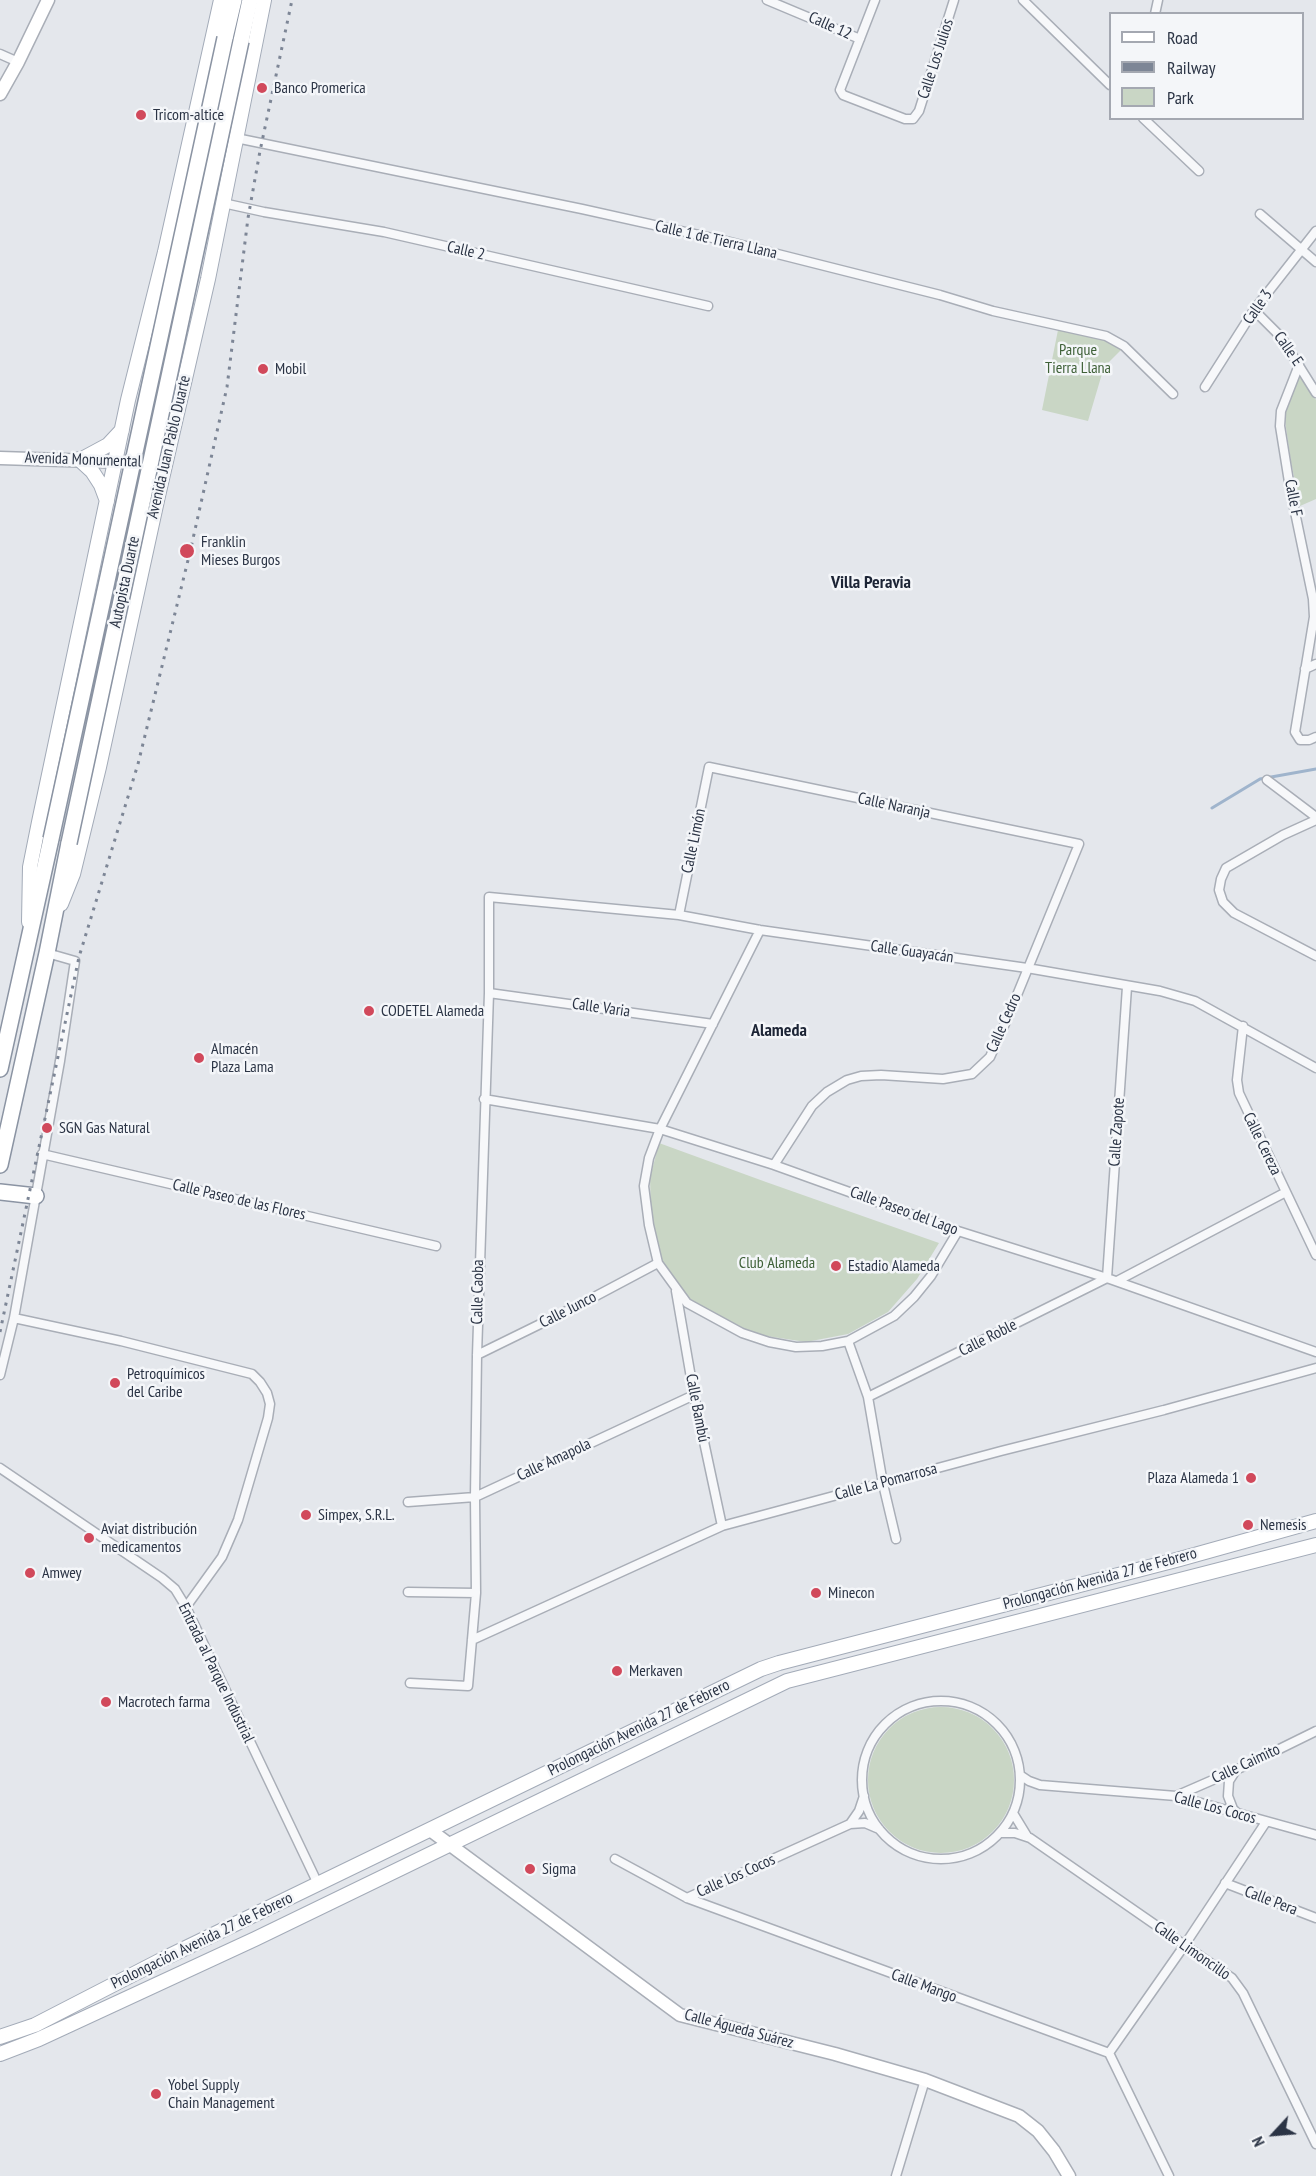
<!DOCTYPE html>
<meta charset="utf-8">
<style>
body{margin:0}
#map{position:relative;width:1316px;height:2176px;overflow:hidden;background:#e4e7ec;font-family:"PT Sans Narrow",sans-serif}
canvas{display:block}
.legend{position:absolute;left:1109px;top:12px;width:195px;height:108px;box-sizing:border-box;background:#f4f6f9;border:2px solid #a4a8b1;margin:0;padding:8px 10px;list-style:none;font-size:18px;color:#2b3445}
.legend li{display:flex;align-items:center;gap:12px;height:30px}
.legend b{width:30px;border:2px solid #a4a8b1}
.north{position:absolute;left:1244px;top:2104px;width:60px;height:60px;-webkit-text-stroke:4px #f4f6f9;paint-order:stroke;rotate:244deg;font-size:16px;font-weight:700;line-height:24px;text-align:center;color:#2b3445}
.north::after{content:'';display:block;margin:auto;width:21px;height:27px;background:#2b3445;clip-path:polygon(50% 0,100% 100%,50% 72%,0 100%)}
</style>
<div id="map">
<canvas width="1316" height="2176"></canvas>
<ul class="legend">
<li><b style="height:8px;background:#fff"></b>Road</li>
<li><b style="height:8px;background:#7d8696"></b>Railway</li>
<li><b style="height:16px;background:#c9d6c5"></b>Park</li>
</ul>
<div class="north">N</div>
</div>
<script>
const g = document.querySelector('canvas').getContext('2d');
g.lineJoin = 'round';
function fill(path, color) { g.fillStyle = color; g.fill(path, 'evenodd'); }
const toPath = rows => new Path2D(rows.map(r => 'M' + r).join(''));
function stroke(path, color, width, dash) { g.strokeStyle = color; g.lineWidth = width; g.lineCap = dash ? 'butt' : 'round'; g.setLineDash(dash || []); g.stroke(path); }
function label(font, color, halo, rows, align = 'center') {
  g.font = font + ' "PT Sans Narrow",sans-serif'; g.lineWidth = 5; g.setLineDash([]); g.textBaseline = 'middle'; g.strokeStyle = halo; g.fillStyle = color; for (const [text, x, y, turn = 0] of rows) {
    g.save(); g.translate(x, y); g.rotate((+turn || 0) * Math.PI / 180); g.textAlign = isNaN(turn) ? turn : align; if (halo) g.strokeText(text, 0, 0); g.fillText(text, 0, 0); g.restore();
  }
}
fill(toPath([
 [1058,330,1103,337,1123,348,1104,367,1088,421,1042,410],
 [1299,378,1304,379,1316,400,1316,499,1300,506,1291,462,1284,414],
 [659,1143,766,1182,939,1243,917,1279,888,1312,848,1334,806,1342,753,1334,689,1300,662,1261,651,1213,650,1178],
 '868 1780a73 73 0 1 1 146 0a73 73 0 1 1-146 0Z'
]), '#c9d6c5');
stroke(toPath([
 [1212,808,1260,779,1316,769]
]), '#9fb4cc', 3);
const street = toPath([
 [767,0,860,39],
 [875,0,840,90,843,95,905,119,913,119,919,111,954,0],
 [1023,0,1110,85],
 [1155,14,1158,0],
 [0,54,18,62],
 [1143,118,1199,171],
 [236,138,582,209,726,241,940,295,993,311,1106,336,1124,346,1173,394],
 [223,203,264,212,384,232,708,306],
 [1260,214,1316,262],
 [1254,310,1281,337,1316,393],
 [1299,365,1281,411,1280,426,1290,488,1313,599,1314,617,1295,732,1300,740,1309,740,1316,737],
 [1205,387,1254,310,1316,231],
 [1305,669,1316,664],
 [1267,780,1316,817],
 [1316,820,1283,835,1226,868,1221,879,1219,890,1223,902,1234,913,1316,956],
 [679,915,709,767,1079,844,1008,1017,990,1057,972,1074,943,1079,881,1075,861,1076,847,1080,827,1092,812,1106,774,1165],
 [760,930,660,1129,649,1158,644,1186,649,1225,658,1263,687,1303,742,1333,769,1342,796,1347,822,1346,848,1341,894,1316,914,1297,931,1276,958,1231],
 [489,993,713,1024],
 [1243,1026,1237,1080,1239,1093,1316,1255],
 [484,1099,660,1129,774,1165,958,1231,1107,1278,1316,1352],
 [42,1154,436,1246],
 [1117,1281,1286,1192],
 [676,1291,694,1395,722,1526],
 [14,1318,121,1341,252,1374,260,1382,267,1393,270,1404,268,1418,238,1520,222,1557,186,1607],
 [848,1341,868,1397,883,1484,896,1539],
 [477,1355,579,1305,658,1263],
 [0,1375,14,1318,60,1061,75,961,47,953],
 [868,1397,1107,1278,1127,987],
 [0,1468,162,1578,175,1589,186,1607,318,1884],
 [408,1502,475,1497,694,1395],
 [408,1592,476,1593],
 [472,1640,722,1526,1001,1451,1164,1410,1316,1368],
 [410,1683,468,1686,476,1593,475,1497,477,1355,489,993,489,897,679,915,760,930,1027,968,1160,991,1195,1001,1316,1068],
 '862 1780a79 79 0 1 1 158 0a79 79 0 1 1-158 0Z',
 [1236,1770,1229,1781,1228,1796,1233,1809,1238,1814],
 [1020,1775,1029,1781,1040,1785,1176,1796,1316,1835],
 [1176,1796,1247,1765,1316,1731],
 [1013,1813,1027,1836],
 [850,1824,859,1811,864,1796],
 [1000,1833,1015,1833,1030,1838,1232,1978,1243,1993,1316,2144],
 [615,1859,687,1898,1109,2053,1169,2176],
 [1225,1883,1316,1918],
 [687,1898,850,1824,865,1823,879,1829],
 [1109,2053,1184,1946,1266,1822],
 [896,2176,925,2080]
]);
const secondary = toPath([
 [0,94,18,62,48,0],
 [0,458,158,463],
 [430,1830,680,2015,835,2054,925,2080,1019,2116,1038,2131,1054,2151,1069,2176]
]);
const primary = toPath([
 [79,459,92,471,101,485,107,501],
 [82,459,108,445,122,430],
 [61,904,73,874,99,767,158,496,208,279,264,0],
 [29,922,30,867,39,822,128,400,165,252,221,0],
 [0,2037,35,2025,163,1959,761,1669,779,1663,1180,1559,1316,1521],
 [0,2054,39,2039,255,1939,787,1681,1316,1545]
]);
const highway = toPath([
 [225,38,234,0],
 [241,41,250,0],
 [0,1069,51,839],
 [0,1165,47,953,69,843],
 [0,1192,36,1196]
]);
stroke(street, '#a9aeb7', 11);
stroke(secondary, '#a9aeb7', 15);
stroke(primary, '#a3abb8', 16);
stroke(highway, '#8b94a3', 18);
stroke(street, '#f7f8fa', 8);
stroke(secondary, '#fff', 12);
stroke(primary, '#fff', 14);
stroke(highway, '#fff', 15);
stroke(toPath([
 [0,1332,79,957,138,764,190,552,227,387,248,218,260,151,292,0]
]), '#7d8696', 3, [3, 6]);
const highwayBridge = toPath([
 [51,839,225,38],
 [69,843,241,41]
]);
stroke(highwayBridge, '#8b94a3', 18, []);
stroke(highwayBridge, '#fff', 15);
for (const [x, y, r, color] of [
 [262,88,6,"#d1495b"],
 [141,115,6,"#d1495b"],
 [263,369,6,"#d1495b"],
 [187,551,8,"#d1495b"],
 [369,1011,6,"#d1495b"],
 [199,1058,6,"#d1495b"],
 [47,1128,6,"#d1495b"],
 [836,1266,6,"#d1495b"],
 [115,1383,6,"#d1495b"],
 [1251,1478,6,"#d1495b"],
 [306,1515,6,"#d1495b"],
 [1248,1525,6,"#d1495b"],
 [89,1538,6,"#d1495b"],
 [30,1573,6,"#d1495b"],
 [816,1593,6,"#d1495b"],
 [617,1671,6,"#d1495b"],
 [106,1702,6,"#d1495b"],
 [530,1869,6,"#d1495b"],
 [156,2094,6,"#d1495b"]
]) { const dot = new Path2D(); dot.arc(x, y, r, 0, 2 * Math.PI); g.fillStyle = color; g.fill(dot); stroke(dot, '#f4f6f9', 2); }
label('16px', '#2b3445', '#f4f6f9', [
 ["Calle 12",830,26,24],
 ["Calle Los Julios",936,59,-72],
 ["Calle 1 de Tierra Llana",716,240,13],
 ["Calle 2",466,251,13],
 ["Calle 3",1258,307,-55],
 ["Calle E",1288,349,55],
 ["Avenida Juan Pablo Duarte",169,447,-77],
 ["Avenida Monumental",83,460,2],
 ["Calle F",1293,498,79],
 ["Autopista Duarte",125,582,-78],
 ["Calle Naranja",894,806,12],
 ["Calle Limón",694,841,-78],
 ["Calle Guayacán",912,952,8],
 ["Calle Varia",601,1008,8],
 ["Calle Cedro",1004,1023,-66],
 ["Calle Zapote",1117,1132,-86],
 ["Calle Cereza",1262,1144,64],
 ["Calle Paseo de las Flores",239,1200,13],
 ["Calle Paseo del Lago",904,1211,20],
 ["Calle Caoba",478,1292,-89],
 ["Calle Junco",568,1310,-27],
 ["Calle Roble",988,1338,-27],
 ["Calle Bambú",697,1408,79],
 ["Calle Amapola",554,1460,-25],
 ["Calle La Pomarrosa",886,1482,-15],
 ["Prolongación Avenida 27 de Febrero",1100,1579,-15],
 ["Entrada al Parque Industrial",216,1673,64],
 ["Prolongación Avenida 27 de Febrero",639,1728,-26],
 ["Calle Caimito",1246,1764,-25],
 ["Calle Los Cocos",1215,1808,15],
 ["Calle Los Cocos",736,1876,-24],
 ["Calle Pera",1271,1901,21],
 ["Prolongación Avenida 27 de Febrero",202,1941,-26],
 ["Calle Limoncillo",1192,1951,35],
 ["Calle Mango",924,1986,20],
 ["Calle Águeda Suárez",739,2029,15]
]);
label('16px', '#2b3445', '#f4f6f9', [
 ["Banco Promerica",274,88],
 ["Tricom-altice",153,115],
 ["Mobil",275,369],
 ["Franklin",201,542],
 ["Mieses Burgos",201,560],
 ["CODETEL Alameda",381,1011],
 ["Almacén",211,1049],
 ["Plaza Lama",211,1067],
 ["SGN Gas Natural",59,1128],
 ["Estadio Alameda",848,1266],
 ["Petroquímicos",127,1374],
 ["del Caribe",127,1392],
 ["Plaza Alameda 1",1239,1478,"right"],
 ["Simpex, S.R.L.",318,1515],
 ["Nemesis",1260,1525],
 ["Aviat distribución",101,1529],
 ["medicamentos",101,1547],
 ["Amwey",42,1573],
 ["Minecon",828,1593],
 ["Merkaven",629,1671],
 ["Macrotech farma",118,1702],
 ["Sigma",542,1869],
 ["Yobel Supply",168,2085],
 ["Chain Management",168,2103]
], 'left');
label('16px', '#3f6138', '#f4f6f9', [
 ["Parque",1078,350],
 ["Tierra Llana",1078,368],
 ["Club Alameda",777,1263]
]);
label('bold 18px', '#1d2536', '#f4f6f9', [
 ["Villa Peravia",871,583],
 ["Alameda",779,1031]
]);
</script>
